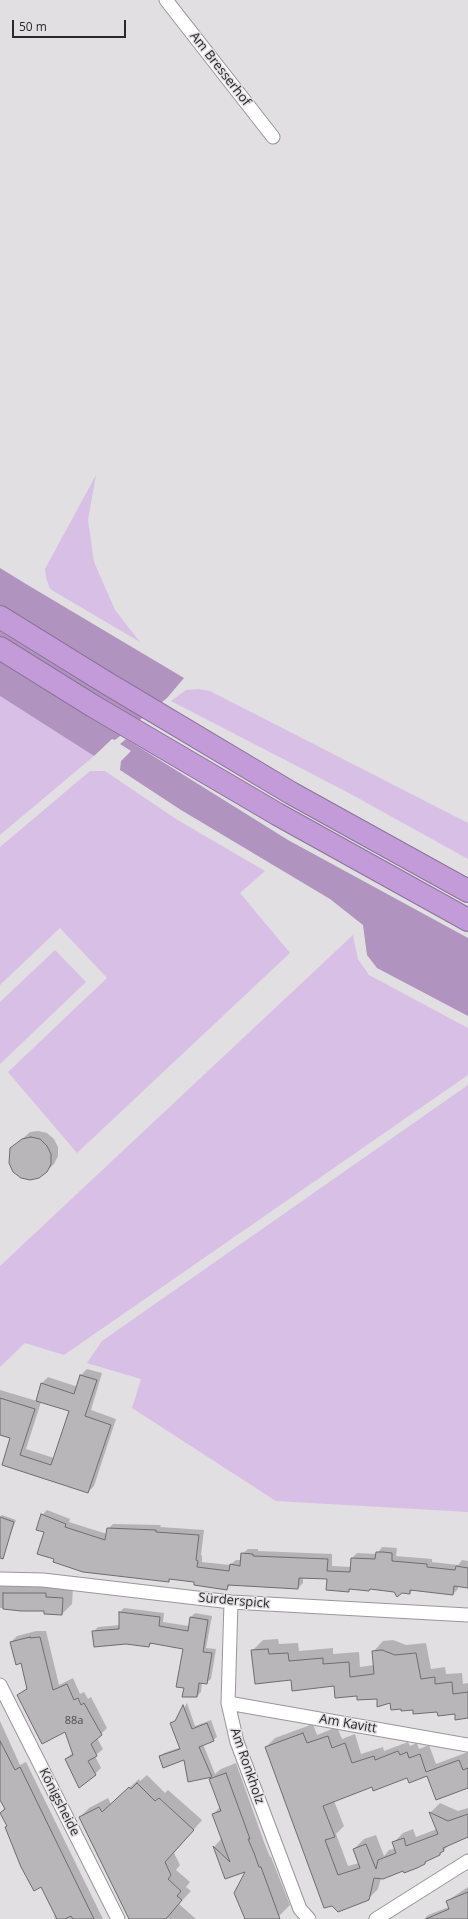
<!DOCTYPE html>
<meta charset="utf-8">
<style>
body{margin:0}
#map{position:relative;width:468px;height:1919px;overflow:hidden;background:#e1dfe2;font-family:"Open Sans",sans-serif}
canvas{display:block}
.scale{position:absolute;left:12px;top:20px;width:114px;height:18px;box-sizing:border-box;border:2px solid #29292a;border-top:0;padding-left:5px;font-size:12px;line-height:14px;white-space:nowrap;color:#29292a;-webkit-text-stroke:3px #e1dfe2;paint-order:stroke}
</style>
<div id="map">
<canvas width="468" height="1919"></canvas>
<div class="scale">50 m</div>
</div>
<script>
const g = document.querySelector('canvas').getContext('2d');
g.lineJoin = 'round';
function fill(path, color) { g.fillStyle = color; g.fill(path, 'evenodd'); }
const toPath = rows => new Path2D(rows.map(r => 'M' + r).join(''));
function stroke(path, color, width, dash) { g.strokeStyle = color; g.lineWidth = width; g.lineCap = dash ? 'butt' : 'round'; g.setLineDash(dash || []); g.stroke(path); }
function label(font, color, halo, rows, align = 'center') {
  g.font = font + ' "Open Sans",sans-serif'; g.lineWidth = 3; g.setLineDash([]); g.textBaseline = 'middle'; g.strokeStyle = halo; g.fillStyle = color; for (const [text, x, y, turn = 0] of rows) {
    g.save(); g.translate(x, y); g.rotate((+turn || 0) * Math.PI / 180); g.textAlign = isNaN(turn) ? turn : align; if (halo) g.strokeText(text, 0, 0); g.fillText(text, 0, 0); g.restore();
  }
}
fill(toPath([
 [96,475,88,520,94,562,115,610,140,642,50,589,46,578,45,569],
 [198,689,210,691,468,823,468,859,347,792,171,701,186,690],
 [0,696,94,756,0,835],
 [90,771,105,771,176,819,265,871,240,893,290,953,77,1153,8,1072,107,978,60,928,0,985,0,847],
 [353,935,358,959,369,975,468,1028,468,1075,64,1355,25,1343,0,1367,0,1266],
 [55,950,86,982,0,1064,0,1002],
 [468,1085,468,1512,276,1501,132,1408,141,1379,87,1363,102,1341]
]), '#d8bfe6');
fill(toPath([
 [0,568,26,584,184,678,167,698,115,740,112,739,94,756,0,696],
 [126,739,288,840,468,938,468,1016,377,968,367,955,363,925,330,899,181,810,120,770,121,761,131,751,120,744]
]), '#b093bf');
fill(toPath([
 [38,1131,47,1133,54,1139,58,1147,58,1156,54,1164,46,1172,11,1149,30,1132],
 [87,1369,102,1373,91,1410,116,1419,94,1486,88,1492,3,1464,12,1438,0,1434,0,1390,37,1401,42,1383,48,1377,78,1387,81,1375],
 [41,1402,70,1410,54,1458,26,1449],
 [47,1510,70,1519,69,1522,107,1534,108,1529,113,1524,161,1525,160,1527,204,1530,201,1555,202,1556,202,1562,230,1565,236,1560,241,1560,242,1554,248,1549,258,1549,258,1551,332,1554,332,1566,351,1567,352,1558,357,1553,377,1554,382,1547,397,1548,396,1556,432,1559,432,1562,458,1565,462,1560,468,1561,468,1587,458,1586,458,1589,453,1594,413,1589,410,1593,371,1588,351,1588,349,1590,328,1578,303,1577,303,1583,298,1588,231,1584,227,1589,196,1581,171,1579,168,1581,55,1558,45,1532,42,1515],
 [2,1515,16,1520,8,1540,0,1538,0,1517],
 [0,1584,73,1587,72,1604,62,1614,45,1610,21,1610,0,1608],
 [124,1608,164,1613,163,1622,189,1626,191,1617,195,1613,212,1616,206,1648,216,1649,211,1679,206,1683,202,1683,201,1692,197,1696,185,1687,184,1648,152,1643,149,1646,93,1632,98,1627,120,1625,120,1612],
 [36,1631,46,1631,59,1685,73,1678,80,1694,84,1692,88,1699,91,1697,107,1728,97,1738,103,1749,95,1756,101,1768,95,1774,66,1759,72,1753,66,1731,18,1695,28,1687,21,1662,11,1642,17,1636],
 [278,1639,279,1644,298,1643,299,1651,333,1648,333,1654,359,1652,360,1667,374,1665,373,1652,383,1641,393,1640,406,1645,426,1643,431,1669,445,1667,446,1674,462,1673,463,1684,468,1683,468,1717,456,1713,402,1708,377,1698,358,1695,335,1685,292,1679,252,1651,263,1640],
 [187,1703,195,1726,211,1720,217,1737,213,1740,203,1744,215,1774,221,1769,236,1763,264,1842,270,1857,271,1857,290,1905,279,1916,270,1919,245,1919,247,1870,226,1878,214,1847,222,1838,213,1814,220,1807,210,1779,214,1776,188,1781,184,1759,160,1757,164,1753,181,1747,172,1723,178,1718],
 [0,1721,20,1765,26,1762,103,1919,55,1919,54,1916,56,1914,1,1812,5,1808,0,1797],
 [313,1724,317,1735,337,1727,342,1739,355,1734,361,1754,383,1747,384,1751,408,1742,410,1746,417,1743,419,1749,429,1745,436,1764,468,1752,468,1787,428,1775,408,1777,372,1786,334,1801,344,1826,336,1834,348,1866,359,1863,354,1849,364,1839,376,1835,384,1856,389,1850,396,1848,394,1842,403,1833,413,1829,416,1837,437,1829,431,1812,440,1803,458,1811,468,1808,468,1836,450,1844,440,1854,429,1859,425,1863,381,1878,378,1889,368,1899,338,1911,266,1747,275,1738],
 [147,1775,165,1793,168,1790,202,1820,174,1853,180,1865,176,1870,190,1882,186,1887,191,1891,179,1904,196,1919,130,1919,80,1817,89,1808,108,1798,111,1804,139,1779,140,1781],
 [468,1887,468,1919,424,1919,428,1915,449,1907,447,1901]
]), '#0003');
const building = toPath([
 [31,1137,40,1139,47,1146,51,1154,51,1164,47,1172,39,1178,30,1180,21,1178,13,1172,9,1163,10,1148,22,1139,31,1137],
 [80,1375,97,1380,85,1416,111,1425,88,1493,2,1465,10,1438,0,1435,0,1398,35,1409,20,1455,51,1465,69,1411,36,1401,41,1383,74,1394,80,1375],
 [41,1514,66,1524,65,1527,105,1540,107,1528,156,1530,156,1532,199,1535,196,1560,198,1561,197,1567,229,1571,230,1564,240,1566,241,1553,253,1554,253,1556,328,1559,327,1571,350,1572,351,1558,375,1559,376,1552,383,1552,392,1553,392,1561,427,1564,427,1567,455,1570,456,1566,468,1568,468,1588,454,1586,453,1595,410,1590,410,1594,402,1593,397,1597,394,1592,370,1589,369,1591,349,1589,349,1592,326,1590,327,1579,299,1578,298,1589,228,1585,227,1590,194,1585,194,1582,169,1579,169,1582,83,1572,53,1562,54,1559,37,1554,44,1532,36,1530,41,1514],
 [0,1517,14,1522,3,1559,0,1558,0,1517],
 [3,1593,46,1593,46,1597,63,1598,62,1615,44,1614,44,1611,21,1611,3,1609,3,1593],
 [119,1612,160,1617,159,1626,188,1631,190,1617,208,1620,203,1652,212,1653,207,1684,199,1683,197,1697,182,1697,184,1688,176,1687,183,1649,150,1643,149,1647,126,1644,94,1647,92,1631,119,1629,119,1612],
 [30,1637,30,1638,40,1637,53,1690,67,1684,74,1700,78,1698,81,1705,84,1703,102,1735,91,1744,97,1756,88,1761,96,1775,79,1788,65,1759,73,1755,65,1732,42,1744,17,1695,27,1689,21,1663,16,1665,10,1642,30,1637],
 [268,1649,269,1654,288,1653,289,1661,323,1658,323,1664,349,1662,350,1677,374,1674,372,1651,382,1650,395,1655,416,1653,421,1679,435,1677,435,1684,452,1682,453,1694,468,1692,468,1718,455,1720,455,1714,438,1716,437,1712,413,1714,413,1710,401,1711,401,1709,391,1710,390,1703,377,1707,377,1699,357,1700,357,1696,335,1698,334,1686,292,1691,291,1680,255,1684,251,1650,268,1649],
 [183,1705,192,1729,207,1723,214,1741,199,1747,212,1777,188,1782,184,1760,163,1768,159,1756,180,1749,170,1723,175,1721,183,1705],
 [303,1733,307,1743,328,1736,332,1748,345,1743,352,1763,374,1756,375,1760,398,1751,400,1755,407,1752,409,1758,420,1754,426,1772,459,1760,463,1770,468,1768,468,1788,436,1800,427,1776,409,1783,407,1778,373,1791,372,1787,323,1806,335,1837,325,1840,338,1875,360,1868,353,1849,366,1844,376,1869,378,1860,396,1853,392,1842,404,1838,406,1846,438,1834,429,1812,448,1821,468,1814,468,1837,443,1848,444,1851,440,1853,440,1855,425,1862,425,1864,417,1868,404,1873,403,1871,383,1879,374,1878,369,1900,338,1912,332,1906,324,1908,265,1747,303,1733],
 [0,1741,15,1770,20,1767,94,1919,73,1919,71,1916,65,1919,57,1919,41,1887,34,1891,21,1867,5,1827,7,1826,0,1813,5,1809,0,1800,0,1741],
 [226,1773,250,1839,248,1839,254,1853,259,1867,261,1867,280,1919,245,1919,234,1893,245,1872,225,1879,213,1846,230,1862,212,1814,221,1811,209,1779,226,1773],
 [137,1783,155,1801,159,1798,194,1830,165,1862,171,1875,168,1879,181,1891,177,1896,182,1900,166,1919,129,1919,79,1817,99,1807,102,1812,129,1787,131,1789,137,1783],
 [468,1892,468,1919,426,1919,449,1909,446,1901,468,1892]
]);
fill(building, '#b8b6b9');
stroke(building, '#6e6c6f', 1);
const street = toPath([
 [166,0,273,137],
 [0,1579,43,1580,231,1602,468,1615],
 [231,1602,228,1703,237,1742,300,1909,309,1919],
 [0,1685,118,1919],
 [228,1703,468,1745],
 [376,1919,468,1861]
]);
const highway = toPath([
 [0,617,105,682,291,793,468,891],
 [0,648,93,706,277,814,468,920]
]);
stroke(street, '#99979a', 15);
stroke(highway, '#8c739b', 24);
stroke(street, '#fff', 13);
stroke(highway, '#c29bd8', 22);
label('11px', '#4d4c4e', null, [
 ["88a",74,1721]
]);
label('13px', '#29292a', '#e1dfe2', [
 ["Am Bresserhof",220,69,52],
 ["Sürderspick",234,1601,5],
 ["Am Kavitt",348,1724,10],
 ["Am Ronkholz",247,1766,71],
 ["Königsheide",59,1802,63]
]);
</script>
